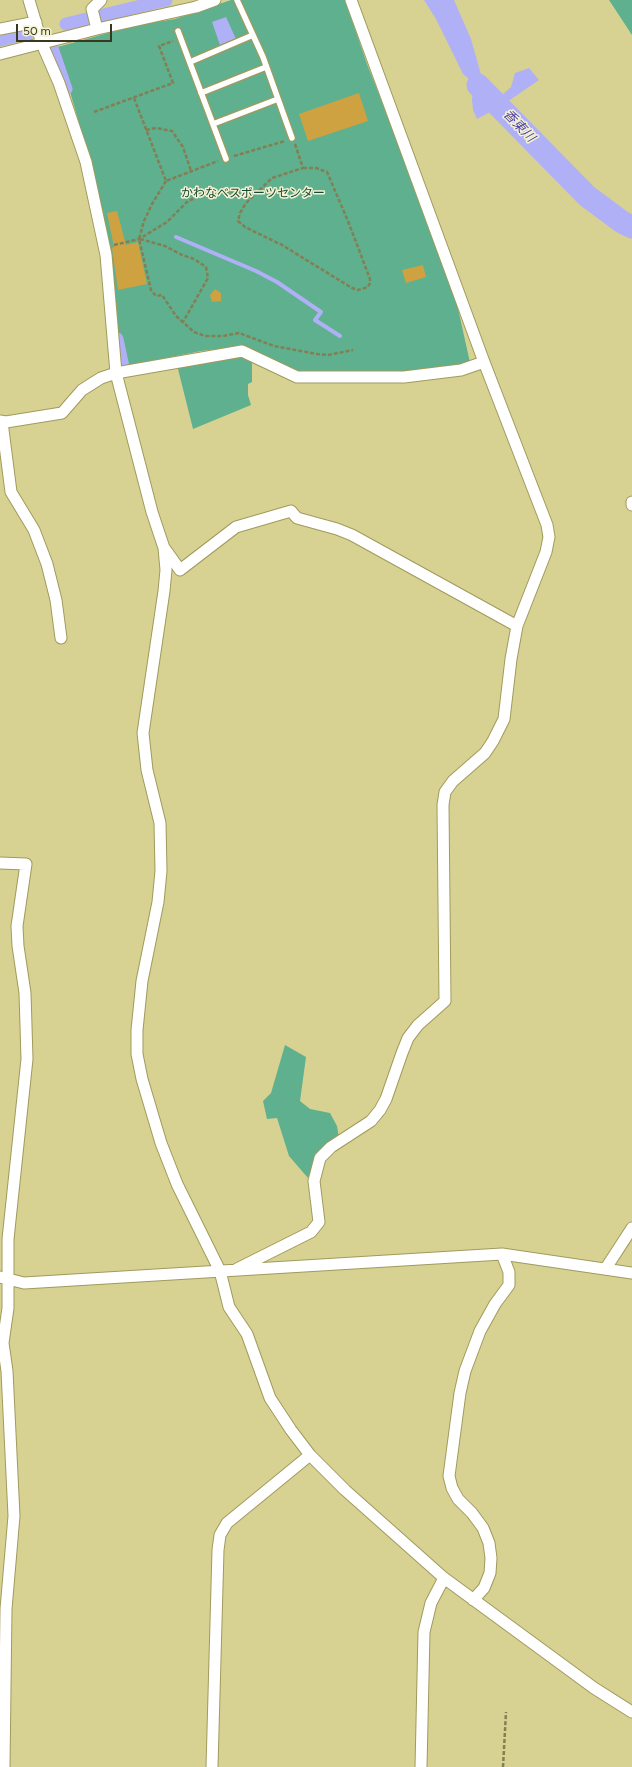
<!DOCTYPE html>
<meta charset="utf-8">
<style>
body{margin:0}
#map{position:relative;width:632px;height:1767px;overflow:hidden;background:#d7d292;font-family:Figtree,sans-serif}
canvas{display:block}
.scale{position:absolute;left:16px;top:24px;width:96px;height:18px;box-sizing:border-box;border:2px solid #39371d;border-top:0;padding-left:5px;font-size:12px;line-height:14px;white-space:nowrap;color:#39371d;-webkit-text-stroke:3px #f4f2d2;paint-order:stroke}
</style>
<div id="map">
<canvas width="632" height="1767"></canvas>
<div class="scale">50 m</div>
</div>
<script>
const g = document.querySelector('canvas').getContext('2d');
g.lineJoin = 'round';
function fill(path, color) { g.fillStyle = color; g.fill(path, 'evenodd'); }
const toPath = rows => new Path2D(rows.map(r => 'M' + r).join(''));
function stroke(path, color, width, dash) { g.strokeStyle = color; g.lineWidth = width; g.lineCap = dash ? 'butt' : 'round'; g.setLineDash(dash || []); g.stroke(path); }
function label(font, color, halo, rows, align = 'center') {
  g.font = font + ' Figtree,"Noto Sans JP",sans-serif'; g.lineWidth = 3; g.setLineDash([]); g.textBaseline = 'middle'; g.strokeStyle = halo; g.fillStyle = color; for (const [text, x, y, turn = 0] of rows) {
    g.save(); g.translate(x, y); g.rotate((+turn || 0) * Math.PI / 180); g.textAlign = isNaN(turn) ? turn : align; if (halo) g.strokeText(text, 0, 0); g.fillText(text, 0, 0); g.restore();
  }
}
fill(toPath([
 [231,0,345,0,367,64,406,163,455,295,471,367,459,371,301,375,244,346,201,351,121,367,116,345,113,266,84,140,64,71,54,48,137,25,175,19],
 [609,0,632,0,632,35],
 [240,353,252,359,252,382,248,384,248,395,251,405,193,429,177,365],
 [285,1045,306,1057,300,1101,310,1109,330,1113,337,1126,339,1138,314,1162,308,1178,289,1156,277,1118,267,1119,263,1101,271,1093]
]), '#5fb08e');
fill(toPath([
 [424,0,454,0,471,39,482,78,492,92,502,95,511,87,515,73,529,68,539,80,501,106,477,119,473,110,472,100,474,83,463,74,436,19],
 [226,17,236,39,220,45,212,22]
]), '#b0b0f6');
stroke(toPath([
 [176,237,256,271,277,282,321,312,315,320,340,336]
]), '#b0b0f6', 4);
stroke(toPath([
 [66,24,166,0],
 [0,40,28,33],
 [52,48,66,89],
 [117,339,123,367]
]), '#b0b0f6', 13);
stroke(toPath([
 [478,85,587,196,622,222,632,227]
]), '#b0b0f6', 23);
fill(toPath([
 [359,93,368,121,308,141,299,114],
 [117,211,126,245,138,242,147,284,118,290,112,248,114,247,107,213],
 [423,265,426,277,406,283,402,270],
 [215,289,221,293,221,301,212,302,210,295]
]), '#cea241');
const service = toPath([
 [237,0,263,57,292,138],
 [178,31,226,159],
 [190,62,253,35],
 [201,93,266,67],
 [213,124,278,99]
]);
const minor = toPath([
 [29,0,42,44,59,83,86,162,106,255,116,373,152,512,164,548,166,570,164,591,143,733,147,770,160,823,161,871,158,902,142,981,137,1030,137,1054,142,1079,161,1143,177,1184,220,1271,229,1307,247,1334,270,1398,291,1430,310,1455,345,1490,444,1578,594,1688,632,1712],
 [0,29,36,22],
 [97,29,92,9,101,0],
 [0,54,97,29,196,7,215,0],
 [0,421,6,422,62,413,82,390,101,378,116,373,242,351,297,377,404,377,461,370,484,362],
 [2,422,11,492,34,530,47,564,56,600,61,638],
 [632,502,632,505],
 [165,549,180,570,236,527,291,511,297,518,337,529,352,535,517,626],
 [0,863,26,864,17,926,18,946,25,993,27,1059,8,1239,8,1308,3,1343,7,1371,14,1516,6,1609,4,1767],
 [606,1268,632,1228],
 [237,1269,311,1232,319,1222,314,1181,320,1158,331,1147,371,1121,380,1110,386,1099,402,1053,408,1038,418,1025,445,1001,443,805,445,792,453,781,485,753,493,741,504,719,511,659,517,626,546,552,549,537,547,525,484,362,351,0],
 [0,1277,24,1283,502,1254,632,1273],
 [473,1600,484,1588,490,1573,491,1558,489,1543,483,1528,472,1513,458,1499,452,1488,449,1476,460,1393,465,1371,480,1331,495,1304,509,1285,509,1272,502,1254],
 [212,1767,218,1550,220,1535,227,1523,310,1455],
 [421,1767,424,1632,431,1603,444,1578]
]);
stroke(service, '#a09b5d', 8);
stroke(minor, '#a09b5d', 13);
stroke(toPath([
 [134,98,166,181,218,161],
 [94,112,173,83,159,46,173,41],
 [146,130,156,128,172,131,183,147,191,171],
 [295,144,303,168],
 [234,156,285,141],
 [303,168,316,168,327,172,348,221,370,279,370,283,368,287,358,290,352,288,282,245,245,227,238,221,240,213,246,203,272,178,303,168],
 [166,181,152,204,144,221,139,239,151,290,156,296,162,295,176,316,194,332,205,336,223,336,239,333,274,346,317,354,328,355,353,350],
 [140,239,165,246,182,255,194,259,206,267,208,278,183,322],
 [114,245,139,239,167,222,188,201,200,196,211,193,239,191,252,198],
 [503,1767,506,1712]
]), '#837f54', 2.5, [4, 2]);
stroke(service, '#fff', 5.5);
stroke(minor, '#fff', 11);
label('12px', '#174734', '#f4f2d2', [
 ["かわなべスポーツセンター",253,193]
]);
label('italic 13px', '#5042a6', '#f4f2d2', [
 ["香東川",519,126,46]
]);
</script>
